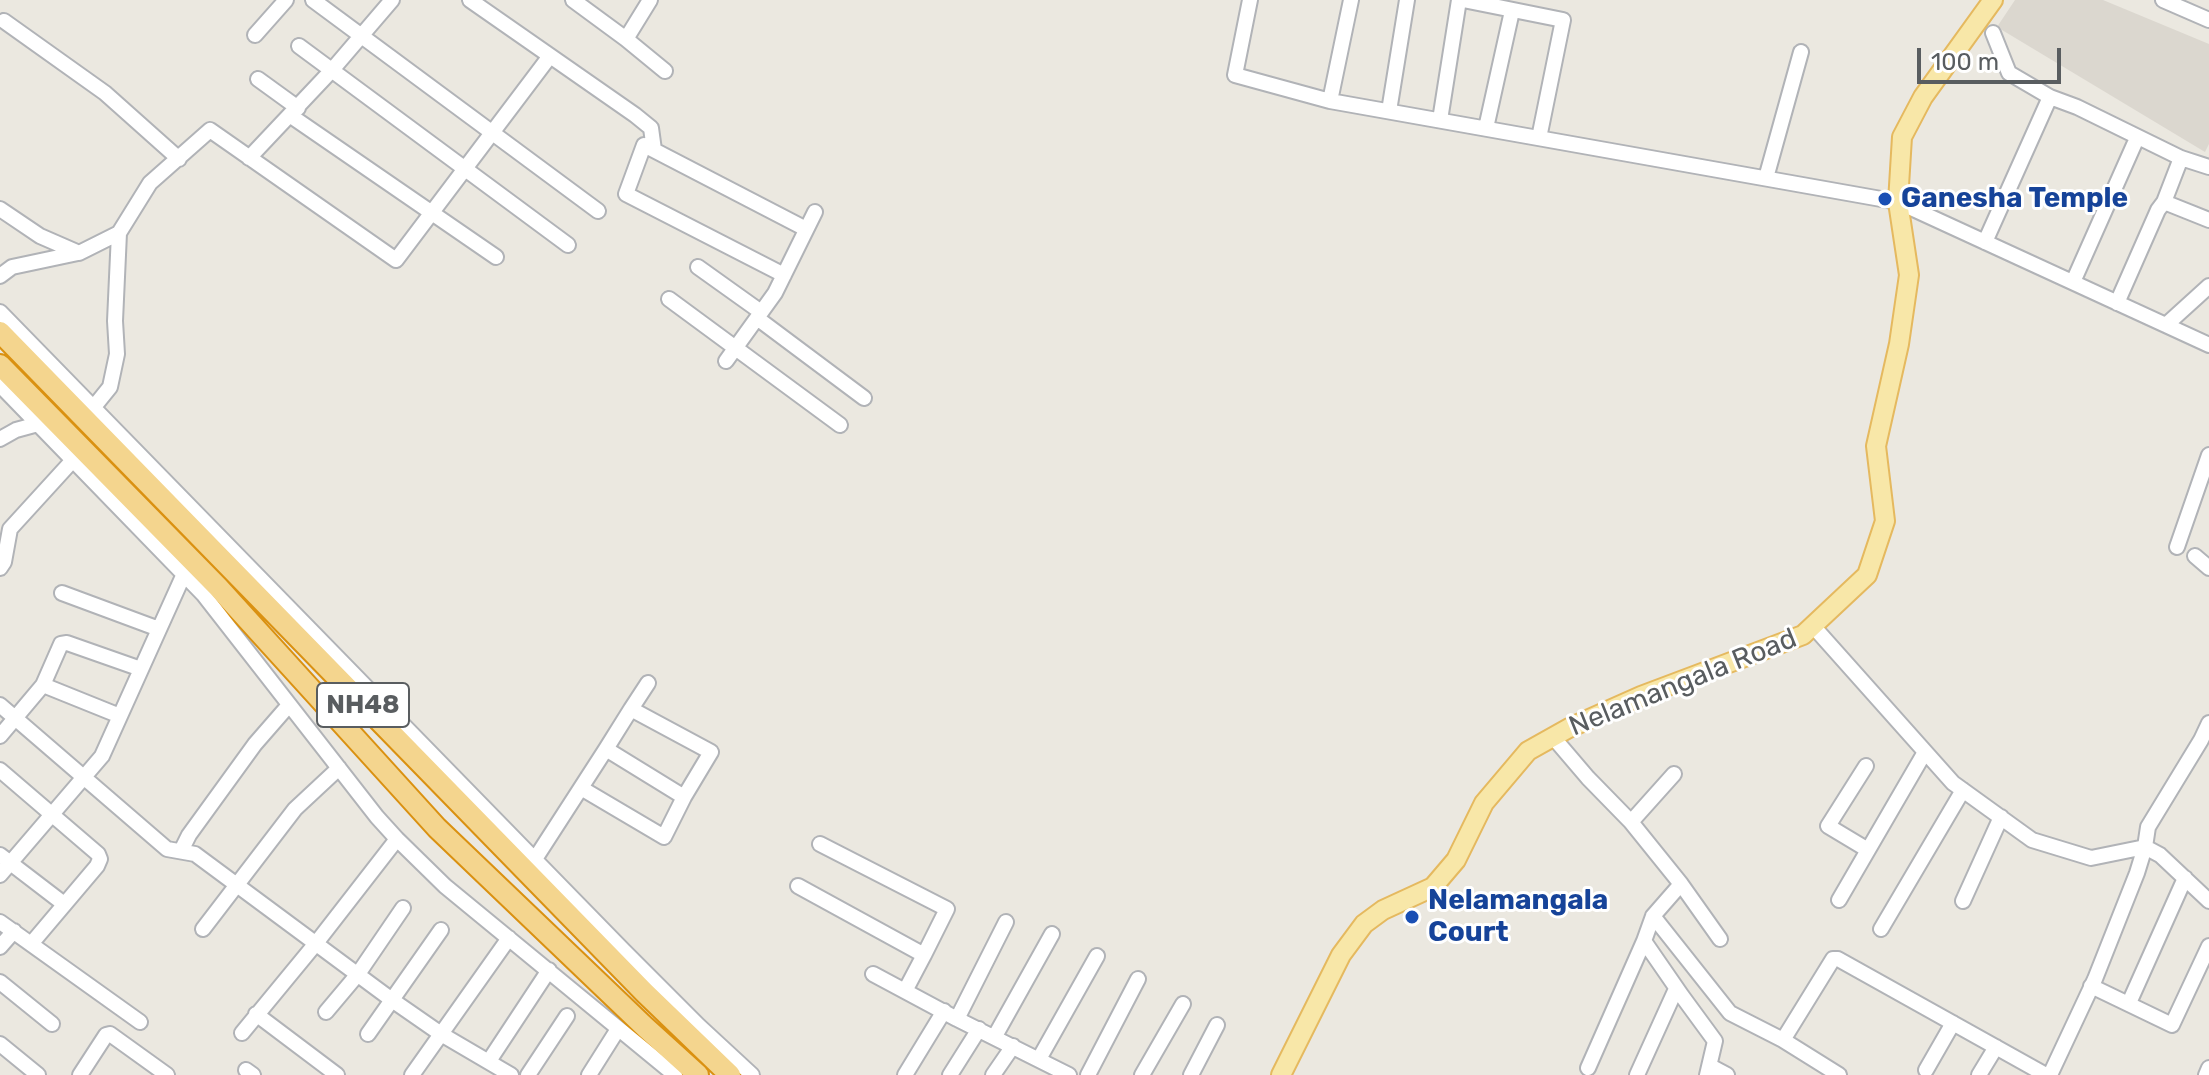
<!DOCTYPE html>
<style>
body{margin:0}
#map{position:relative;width:2209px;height:1075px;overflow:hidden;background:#ebe8e0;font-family:Rubik,sans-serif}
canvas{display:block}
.scale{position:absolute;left:1917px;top:48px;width:144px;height:36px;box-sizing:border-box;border:4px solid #595d60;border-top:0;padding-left:10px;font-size:24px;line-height:28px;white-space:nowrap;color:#595d60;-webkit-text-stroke:6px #fff;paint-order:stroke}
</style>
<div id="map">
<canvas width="2209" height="1075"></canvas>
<div class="scale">100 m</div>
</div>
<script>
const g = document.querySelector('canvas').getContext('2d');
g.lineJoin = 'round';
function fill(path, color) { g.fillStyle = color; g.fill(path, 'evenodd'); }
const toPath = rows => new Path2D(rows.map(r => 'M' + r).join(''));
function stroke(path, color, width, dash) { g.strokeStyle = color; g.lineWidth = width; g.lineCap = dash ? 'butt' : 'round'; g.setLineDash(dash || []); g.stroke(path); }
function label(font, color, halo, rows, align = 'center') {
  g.font = font + ' Rubik,sans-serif'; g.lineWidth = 6; g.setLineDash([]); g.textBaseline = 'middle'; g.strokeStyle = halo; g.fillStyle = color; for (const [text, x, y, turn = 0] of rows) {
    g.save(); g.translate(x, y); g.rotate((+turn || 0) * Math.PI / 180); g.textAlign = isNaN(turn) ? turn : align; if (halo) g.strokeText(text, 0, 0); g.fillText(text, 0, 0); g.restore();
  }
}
fill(toPath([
 [2015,0,2103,0,2209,44,2209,144,2205,152,1997,27]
]), '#dbd7cf');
const minor = toPath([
 [313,0,598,211],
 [470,0,635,115,651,128,654,150],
 [573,0,626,39,665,71],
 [1250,0,1235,75,1330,101,1898,202,2209,345],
 [1463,0,1563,20,1539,138],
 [2163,0,2209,20],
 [4,21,105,93,179,159],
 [1993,33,2009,73,2050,97,2077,107,2181,158,2209,167],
 [255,35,286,0],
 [626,39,650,0],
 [299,46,568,245],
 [258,79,298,108],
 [1330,101,1351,0],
 [1389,111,1407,0],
 [291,116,496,257],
 [1440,120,1459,0],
 [1486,128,1512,11],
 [249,158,332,70,392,0],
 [1766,178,1801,52],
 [2164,202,2209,220],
 [0,209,40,236,79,253,119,233,150,183,210,130,396,260,550,56],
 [1985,242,2050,97],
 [698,267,761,312],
 [784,275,626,194,644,145,806,229],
 [0,276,12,267,78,253],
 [2073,282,2137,138],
 [669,299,840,425],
 [2117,303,2158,210,2164,202,2181,158],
 [0,312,624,951,699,1026,752,1075],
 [757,318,864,398],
 [2166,325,2209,286],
 [726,361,775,293,815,212],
 [0,385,203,594,377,817,397,839,445,886,675,1075],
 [93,408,110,387,117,354,115,321,119,233],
 [0,439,16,430,38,424],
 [2177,547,2209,455],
 [2195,556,2209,568],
 [0,568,4,562,10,529,73,460],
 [62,593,159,629],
 [1813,626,1953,783,2032,840,2091,858,2145,847,2160,855,2209,901],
 [43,685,120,716],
 [0,705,167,849,195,854,392,1000,441,1034,511,1075],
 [631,709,648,683],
 [0,736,43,685,61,644,67,643,141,669],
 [1553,737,1588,778,1631,822,1681,884,1720,939],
 [1866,766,1828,826,1868,850],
 [0,770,98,854,100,859,97,866,31,944],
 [581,788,664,837,684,797],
 [1631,822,1674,774],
 [820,844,947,909,924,955],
 [181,851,189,835,255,744,289,705],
 [0,855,64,904],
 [535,859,606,749,631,709,711,752,684,797,606,749],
 [0,875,102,756,184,574],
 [1681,884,1653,916,1644,941,1682,996,1715,1041,1707,1075],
 [798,886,924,955,905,991],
 [1839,900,1925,752],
 [1963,901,2001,817],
 [1653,916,1730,1013,1783,1040,1839,1075],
 [0,922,140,1022],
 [203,929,295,809,339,768],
 [1881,929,1963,790],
 [0,947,14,931],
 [873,974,957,1019,1069,1075],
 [0,982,52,1024],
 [2091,986,2172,1025,2209,946],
 [2129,1003,2185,878],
 [326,1012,358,974,403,908],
 [256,1014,337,1075],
 [957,1019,1006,922],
 [242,1033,317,942,397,839],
 [368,1034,441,930],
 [995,1036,1052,934],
 [1783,1040,1833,959,1838,959,2046,1075],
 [0,1044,38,1075],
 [1039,1059,1097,956],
 [489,1061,549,970],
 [1710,1066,1727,1075],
 [1588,1068,1644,941],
 [246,1070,253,1075],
 [1926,1070,1953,1023],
 [80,1075,106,1035,110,1034,167,1075],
 [412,1075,509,938],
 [528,1075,567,1016],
 [589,1075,618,1029],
 [905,1075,944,1011],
 [950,1075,979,1029],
 [993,1075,1013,1046],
 [1088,1075,1138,979],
 [1142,1075,1183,1004],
 [1191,1075,1217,1025],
 [1637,1075,1676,989],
 [1979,1075,1996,1047],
 [2050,1075,2095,979,2137,873,2145,847,2148,827,2201,740,2209,723],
 [2206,1075,2209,1068]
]);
const major = toPath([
 [1281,1075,1341,955,1364,924,1383,910,1433,887,1456,860,1484,803,1528,751,1569,728,1641,696,1803,635,1867,575,1885,521,1876,446,1899,344,1909,275,1898,202,1902,137,1923,97,1993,0]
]);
const highway = toPath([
 [0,332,645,993,730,1075],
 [0,365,218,587,437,828,645,1027,698,1075]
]);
stroke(minor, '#b1b3b7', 18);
stroke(major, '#e5b95f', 22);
stroke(highway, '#da9111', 24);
stroke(minor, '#fff', 14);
stroke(major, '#f8e7a8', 18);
stroke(highway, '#f4d58e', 20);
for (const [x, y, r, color] of [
 [1885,199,8,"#1a4fb4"],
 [1412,917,8,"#1a4fb4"]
]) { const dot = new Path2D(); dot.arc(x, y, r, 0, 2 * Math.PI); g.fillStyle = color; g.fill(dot); stroke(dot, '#fff', 3); }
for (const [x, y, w] of [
 [363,705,92]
]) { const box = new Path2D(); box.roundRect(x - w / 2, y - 22, w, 44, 6); g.fillStyle = '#fff'; g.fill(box); stroke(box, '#595d60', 2); }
label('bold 26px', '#595d60', null, [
 ["NH48",363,705]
]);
label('bold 28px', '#164399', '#fff', [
 ["Ganesha Temple",1901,199],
 ["Nelamangala",1428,901],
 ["Court",1428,933]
], 'left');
label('28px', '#595d60', '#fff', [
 ["Nelamangala Road",1683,683,-22]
]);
</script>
